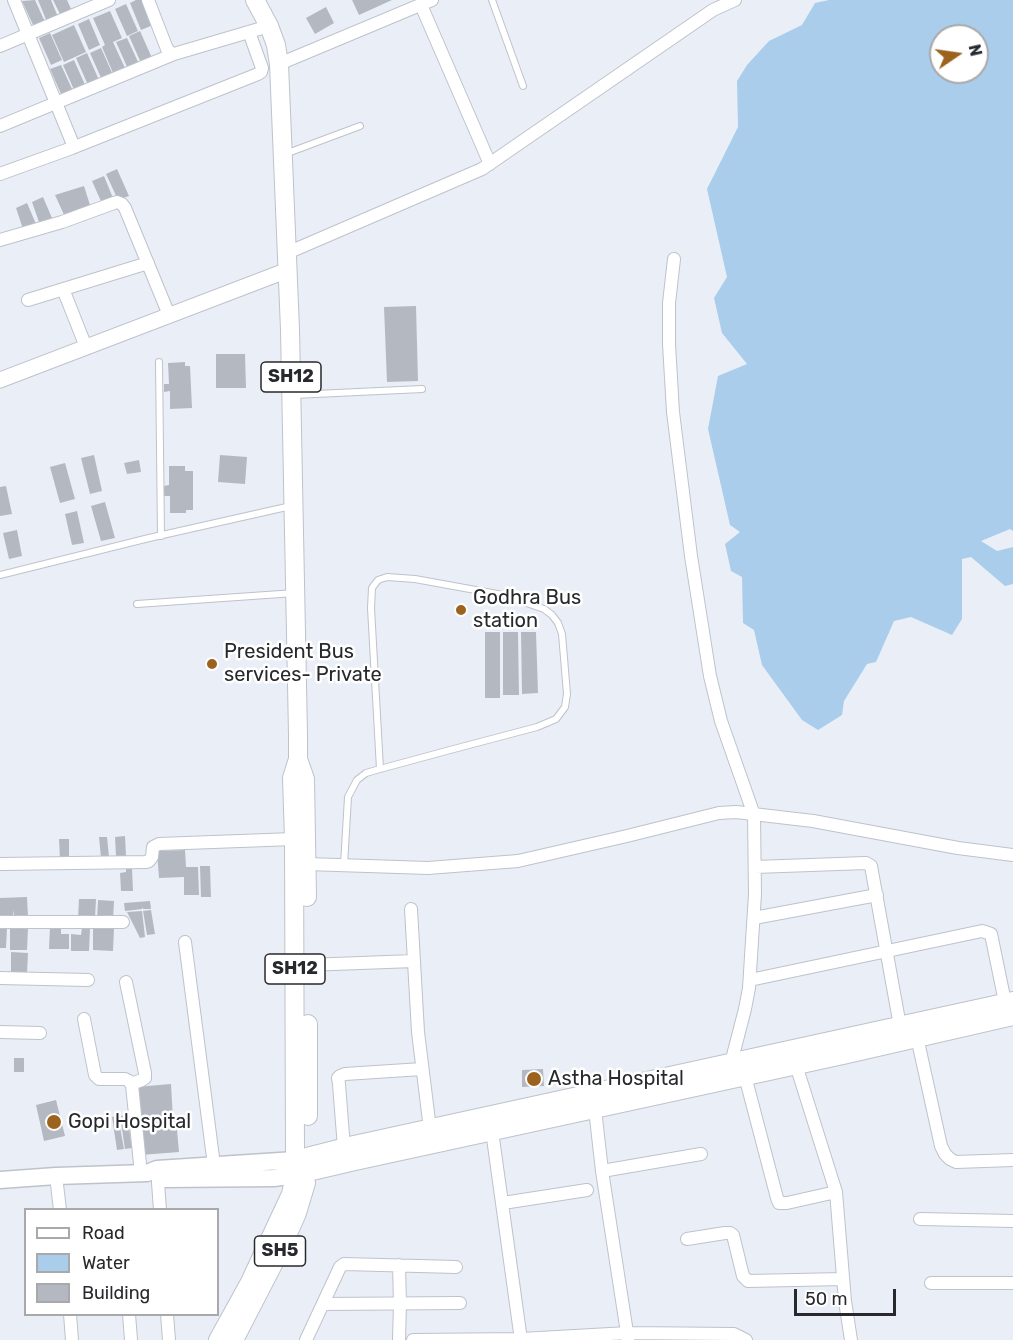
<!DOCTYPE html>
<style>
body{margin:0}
#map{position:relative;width:1013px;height:1340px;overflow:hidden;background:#eaeff7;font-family:Rubik,sans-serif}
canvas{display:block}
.legend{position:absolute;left:24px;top:1208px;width:195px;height:108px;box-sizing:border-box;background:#fff;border:2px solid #a9a9ab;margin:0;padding:8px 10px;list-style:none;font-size:18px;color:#28292d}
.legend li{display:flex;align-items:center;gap:12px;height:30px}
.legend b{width:30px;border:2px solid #a9a9ab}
.north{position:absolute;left:929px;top:24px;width:60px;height:60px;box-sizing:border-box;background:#fff;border:2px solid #a9a9ab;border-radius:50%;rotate:77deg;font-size:16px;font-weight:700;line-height:24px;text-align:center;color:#28292d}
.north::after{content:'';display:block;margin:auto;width:21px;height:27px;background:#9b631e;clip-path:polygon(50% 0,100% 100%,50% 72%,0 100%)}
.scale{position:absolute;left:794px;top:1289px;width:102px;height:27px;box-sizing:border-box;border:3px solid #28292d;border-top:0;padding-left:8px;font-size:18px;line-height:21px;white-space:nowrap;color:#28292d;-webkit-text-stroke:4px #fff;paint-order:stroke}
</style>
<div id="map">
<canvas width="1013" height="1340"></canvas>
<ul class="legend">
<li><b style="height:8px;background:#fff"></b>Road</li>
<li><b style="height:16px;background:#a9cdeb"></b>Water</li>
<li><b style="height:16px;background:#b4b9c1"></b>Building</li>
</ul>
<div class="north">N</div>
<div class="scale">50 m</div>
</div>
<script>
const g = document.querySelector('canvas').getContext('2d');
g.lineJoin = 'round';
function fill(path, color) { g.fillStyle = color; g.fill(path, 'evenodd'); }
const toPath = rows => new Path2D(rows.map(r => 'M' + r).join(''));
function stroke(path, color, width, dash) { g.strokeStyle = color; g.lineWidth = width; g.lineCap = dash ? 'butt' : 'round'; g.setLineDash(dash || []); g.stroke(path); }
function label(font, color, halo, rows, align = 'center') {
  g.font = font + ' Rubik,sans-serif'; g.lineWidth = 5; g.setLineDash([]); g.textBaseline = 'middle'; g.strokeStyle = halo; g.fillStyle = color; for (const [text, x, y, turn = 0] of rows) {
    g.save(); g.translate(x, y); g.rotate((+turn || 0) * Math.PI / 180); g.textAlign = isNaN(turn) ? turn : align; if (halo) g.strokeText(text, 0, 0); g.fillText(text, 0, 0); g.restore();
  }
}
fill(toPath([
 [829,0,1013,0,1013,531,1010,529,981,541,997,551,1013,547,1013,584,1005,586,971,557,962,559,962,619,952,635,911,617,894,621,876,662,867,664,844,701,842,715,818,730,802,720,762,665,754,630,743,623,742,577,731,571,725,544,740,532,730,525,708,429,718,376,747,364,722,333,714,298,727,277,707,189,738,127,737,81,747,65,769,41,802,25,815,3],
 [941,36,977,36,977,72,941,72]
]), '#a9cdeb');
fill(toPath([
 [35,0,45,22,34,27,22,1],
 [38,0,51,0,58,17,47,22],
 [53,0,67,0,72,11,61,16],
 [136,0,142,0,153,25,141,30,130,3],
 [352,0,392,0,359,15],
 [126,4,138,31,127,36,115,9],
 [326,7,334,23,315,34,306,18],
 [110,11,122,38,113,42,125,68,113,73,102,47,105,45,93,18],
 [89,19,100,45,89,50,78,24],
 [74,25,86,52,64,62,52,35],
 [140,31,152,58,141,63,129,36],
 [50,33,62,60,51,65,39,38],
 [127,38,139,64,128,69,116,42],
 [101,48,113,75,102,80,90,53],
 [87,53,99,80,88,85,76,58],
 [74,60,86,87,75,92,63,65],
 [61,65,73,91,62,96,50,69],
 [117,169,129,196,118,200,106,174],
 [104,176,115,203,104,208,92,181],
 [84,186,90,205,65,217,55,195],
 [43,197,52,218,39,222,32,202],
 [27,203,36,224,23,229,16,208],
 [416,306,418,381,387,382,384,307],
 [216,354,245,354,246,388,216,388],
 [185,362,185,366,190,366,192,408,170,409,170,391,164,392,164,384,169,384,168,363],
 [94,455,102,491,90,494,81,458],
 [220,455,247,457,245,484,218,482],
 [139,460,141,472,127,474,124,463],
 [65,463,75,499,60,503,50,467],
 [169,466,185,466,185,471,193,471,193,510,186,510,186,513,170,513,170,496,164,496,164,486,169,485],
 [6,486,12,514,0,516,0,487],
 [105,502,115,538,101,541,91,506],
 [77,511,84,543,72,545,65,514],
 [17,530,22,556,9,559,3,533],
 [485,632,500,632,500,698,485,698],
 [503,632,518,632,519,695,503,695],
 [521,632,536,632,538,693,522,694],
 [125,836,126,856,116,857,115,837],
 [99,837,107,837,109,857,101,858],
 [59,839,69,839,69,859,60,860],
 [185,850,186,867,198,867,199,895,184,895,184,877,159,878,157,851],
 [200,866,210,866,211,897,201,897],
 [126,868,132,868,133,891,121,891,120,873,126,872],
 [27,897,28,917,14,917,14,910,13,916,0,917,0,898],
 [79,899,96,899,95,919,78,919],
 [98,900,114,901,113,921,97,920],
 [150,901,151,909,143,909,142,907,142,909,125,911,124,903],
 [151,910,155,934,147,935,143,911],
 [142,911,145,937,140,938,127,912],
 [0,927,7,928,6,948,0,948],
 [10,927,28,928,27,950,10,950],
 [50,927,61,927,61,934,69,934,69,949,49,949],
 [82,928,90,929,89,951,71,951,71,934,81,935],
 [93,928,114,928,113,951,93,950],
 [11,952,28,953,27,973,11,972],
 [14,1058,24,1058,24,1072,14,1072],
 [543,1069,544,1086,522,1087,522,1070],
 [171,1084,173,1119,176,1119,179,1152,141,1155,136,1087],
 [56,1100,65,1136,44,1141,36,1105],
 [127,1115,132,1148,125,1149,120,1116],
 [118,1116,124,1149,117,1150,112,1117]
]), '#b4b9c1');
const service = toPath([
 [492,0,523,86],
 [285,154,360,126],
 [159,362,161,536],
 [294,395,422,389],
 [0,575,149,538,291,506],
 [137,604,295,593],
 [344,865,348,797,357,780,366,773,380,769,450,750,537,727,556,719,565,707,567,694,562,634,558,623,552,615,544,609,503,595,415,579,387,577,378,580,372,588,371,608,380,769]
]);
const minor = toPath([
 [14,0,74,147],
 [148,0,167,49,170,52,174,54,269,26],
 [421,5,490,164],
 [0,46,109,0],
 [279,64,432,0],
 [0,126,174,54],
 [0,174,72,148,258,74,261,72,262,68,249,32],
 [0,240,62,222,114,203,117,202,122,204,125,208,169,315],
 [287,253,482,169,713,10,735,0],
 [674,259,669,303,669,344,673,412,691,556,710,676,721,721,754,815,755,894,749,988,745,1009,731,1063],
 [63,289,86,347],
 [28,300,148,263],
 [0,864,146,862,149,861,152,857,153,847,159,844,294,839],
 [307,864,428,868,518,861,627,836,719,813,736,812,813,821,958,848,1013,855],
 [755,867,866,863,871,866,900,1026],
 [411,909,418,1032,430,1129],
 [754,918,877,895],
 [0,922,123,922],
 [185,942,214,1165],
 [307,965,414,961],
 [0,978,88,980],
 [750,980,982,931,991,934,1005,1002],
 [126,982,145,1073,145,1078,142,1080,131,1084],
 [84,1019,95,1075,99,1079,125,1079,129,1081,132,1085,141,1174],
 [0,1032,40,1033],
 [917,1037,941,1146,945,1154,950,1159,956,1162,1013,1160],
 [796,1065,836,1192,845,1301,851,1340],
 [745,1076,777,1198,779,1203,787,1203,836,1192],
 [595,1109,602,1171,628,1339],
 [492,1131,521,1340],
 [344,1148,339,1084,338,1078,340,1076,345,1074,422,1069],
 [157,1169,160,1210],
 [602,1171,701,1154],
 [56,1176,60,1210],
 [503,1203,587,1190],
 [920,1219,1013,1221],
 [687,1239,725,1233,730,1233,733,1235,743,1276,748,1281,843,1279],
 [931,1283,1013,1283],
 [323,1304,460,1303],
 [70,1314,72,1340],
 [129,1314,131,1340],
 [167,1314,169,1340],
 [306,1340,340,1267,344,1264,456,1267],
 [399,1340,400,1304,399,1265],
 [413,1340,521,1339,628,1333,734,1334,746,1340]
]);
const tertiary = toPath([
 [0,380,288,270]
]);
const secondary = toPath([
 [164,1179,274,1178,295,1175],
 [0,1180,56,1176,147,1173,157,1169,295,1160]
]);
const primary = toPath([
 [298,759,305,779,307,897],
 [308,1024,308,1116],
 [295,1160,354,1145,1013,1001],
 [295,1175,355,1161,843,1055,1013,1016],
 [218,1340,250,1282,291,1194,295,1175,295,1160,294,839,292,778,298,759,298,735,290,329,279,64,276,45,269,26,255,0],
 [234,1340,282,1247,297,1213,306,1183]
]);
stroke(service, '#bec2cb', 8);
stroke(minor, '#bec2cb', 14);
stroke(tertiary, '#bec2cb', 17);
stroke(secondary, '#bec2cb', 19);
stroke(primary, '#bec2cb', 20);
stroke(service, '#fff', 6);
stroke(minor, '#fff', 12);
stroke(tertiary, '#fff', 15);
stroke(secondary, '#fff', 16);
stroke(primary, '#fff', 18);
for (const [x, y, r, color] of [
 [461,610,6,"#9b631e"],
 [212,664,6,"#9b631e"],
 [534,1079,8,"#9b631e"],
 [54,1122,8,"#9b631e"]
]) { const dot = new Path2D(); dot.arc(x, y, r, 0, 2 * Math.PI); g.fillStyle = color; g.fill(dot); stroke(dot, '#fff', 2); }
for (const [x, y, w] of [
 [291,377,60],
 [295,969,60],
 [280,1251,51]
]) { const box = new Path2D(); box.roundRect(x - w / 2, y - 15, w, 30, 4.5); g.fillStyle = '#fff'; g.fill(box); stroke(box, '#28292d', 1.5); }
label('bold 18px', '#28292d', null, [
 ["SH12",291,377],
 ["SH12",295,969],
 ["SH5",280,1251]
]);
label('20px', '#28292d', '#fff', [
 ["Godhra Bus",473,598],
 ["station",473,621],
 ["President Bus",224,652],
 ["services- Private",224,675],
 ["Astha Hospital",548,1079],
 ["Gopi Hospital",68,1122]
], 'left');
</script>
